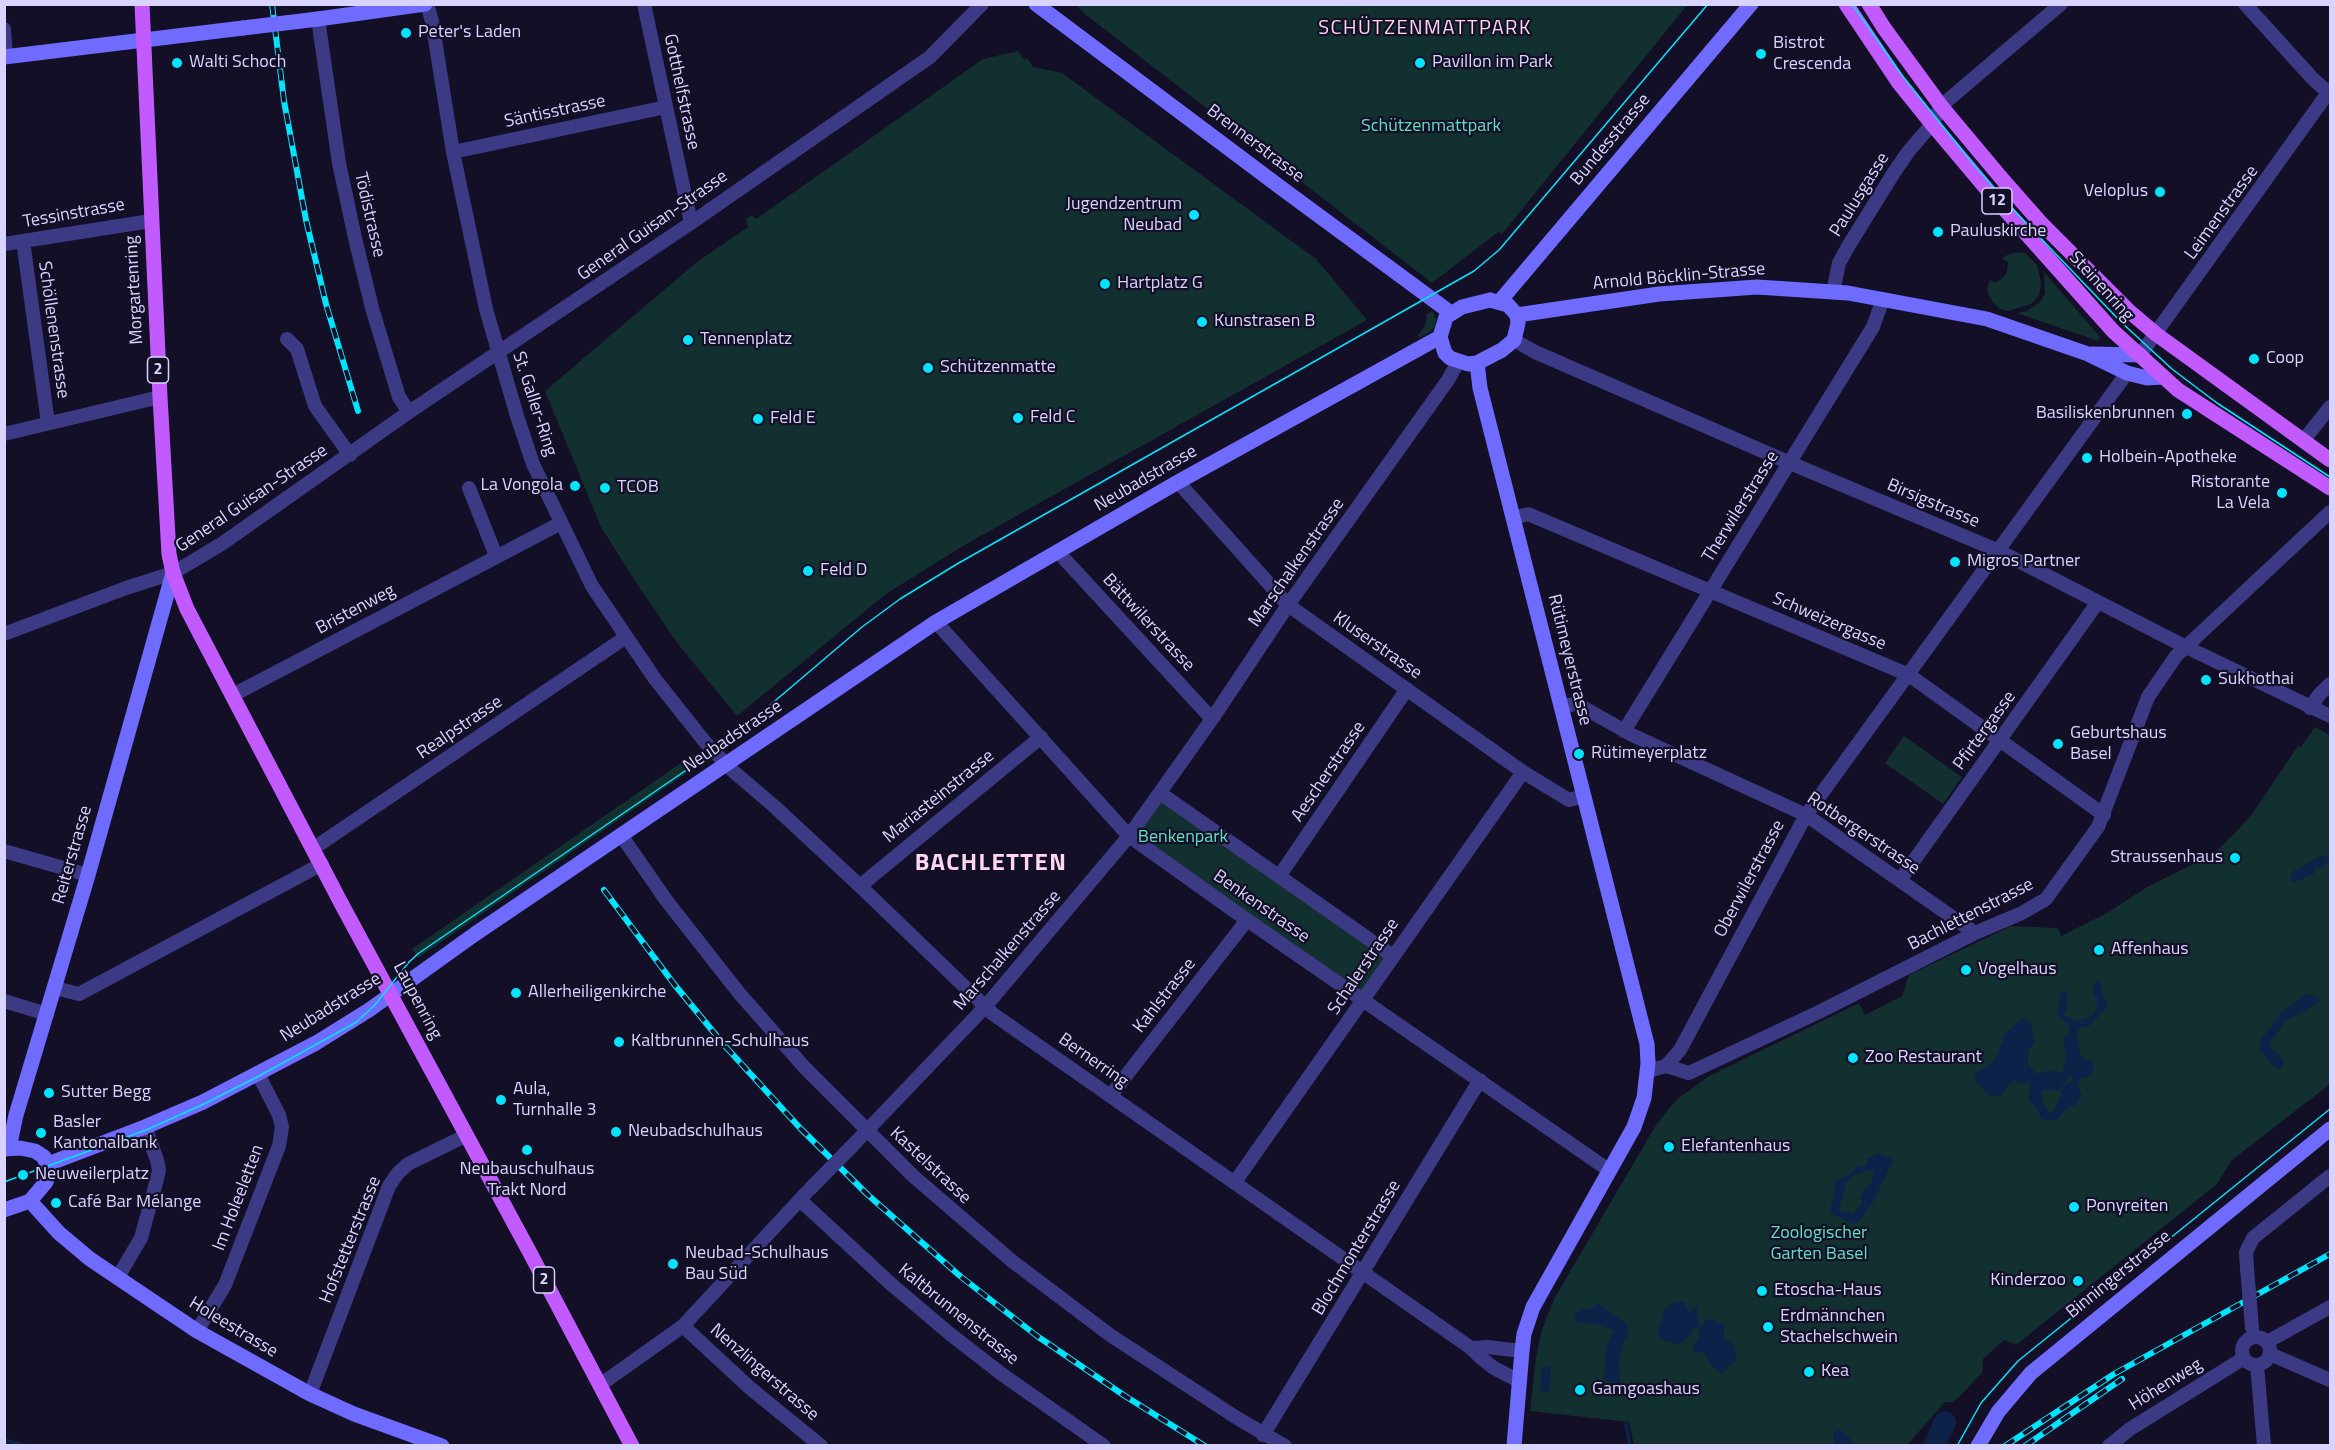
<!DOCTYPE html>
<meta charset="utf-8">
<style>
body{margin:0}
#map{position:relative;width:2335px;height:1450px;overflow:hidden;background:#130f26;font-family:"Titillium Web",sans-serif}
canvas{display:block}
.frame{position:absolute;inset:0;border:6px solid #d9d4ff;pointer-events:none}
</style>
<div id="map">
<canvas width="2335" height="1450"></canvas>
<div class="frame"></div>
</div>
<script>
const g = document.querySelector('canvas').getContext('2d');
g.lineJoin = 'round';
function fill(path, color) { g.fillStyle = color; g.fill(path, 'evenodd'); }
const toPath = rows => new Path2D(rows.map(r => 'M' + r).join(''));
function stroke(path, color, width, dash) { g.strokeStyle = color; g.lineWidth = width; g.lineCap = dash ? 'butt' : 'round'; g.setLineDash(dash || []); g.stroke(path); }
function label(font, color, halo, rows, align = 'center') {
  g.font = font + ' "Titillium Web",sans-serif'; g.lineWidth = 4.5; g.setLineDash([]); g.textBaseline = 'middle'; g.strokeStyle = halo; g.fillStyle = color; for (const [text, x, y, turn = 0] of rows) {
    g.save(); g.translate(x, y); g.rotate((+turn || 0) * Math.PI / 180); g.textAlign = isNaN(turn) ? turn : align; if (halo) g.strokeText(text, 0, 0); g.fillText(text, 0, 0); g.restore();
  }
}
fill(toPath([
 [1076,5,1687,5,1502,234,1498,232,1432,283,1085,14],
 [1018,51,1024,60,1027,58,1033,67,1062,73,1316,259,1367,320,968,543,886,594,737,716,678,644,637,584,601,527,545,391,697,262,748,227,746,219,752,215,756,219,983,59],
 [2018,252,2025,253,2037,265,2041,282,2040,291,2037,298,2031,304,2008,311,2000,309,1993,302,1989,296,1987,288,1990,280,1995,283,2003,278,2007,272,2008,262,2002,258,2009,254],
 [2044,272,2100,337,2098,341,2017,313,2027,311,2040,302,2045,293],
 [1432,311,1436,318,1435,326,1430,332,1419,338,1418,335,1425,326,1427,314],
 [2315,727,2330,735,2330,1064,2329,1065,2330,1084,2232,1160,2217,1184,2016,1345,2004,1340,1983,1359,1982,1373,1954,1402,1945,1402,1907,1445,1634,1445,1629,1422,1530,1411,1536,1357,1542,1329,1554,1299,1656,1125,1676,1100,1709,1076,1859,1003,1865,1015,1902,996,1909,975,2011,926,2058,928,2061,936,2109,912,2147,887,2195,863,2219,849,2250,817,2298,746,2301,747],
 [1904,736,1962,777,1943,804,1885,763],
 [694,754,701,763,418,958,412,949],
 [1165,791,1396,951,1363,997,1132,837]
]), '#12302f');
fill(toPath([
 [2321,856,2330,857,2324,867,2315,868,2314,874,2293,883,2291,880,2292,872],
 [2098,980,2101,984,2102,994,2106,1000,2107,1007,2091,1025,2079,1028,2076,1039,2080,1040,2078,1045,2082,1058,2094,1062,2092,1074,2080,1079,2078,1085,2082,1096,2076,1105,2067,1108,2058,1119,2046,1121,2042,1119,2036,1108,2028,1099,2031,1088,2029,1083,2020,1084,2015,1080,2010,1083,2001,1096,1988,1095,1975,1080,1974,1074,1994,1062,2006,1032,2023,1018,2030,1021,2035,1041,2028,1052,2028,1063,2036,1074,2045,1071,2056,1071,2060,1074,2063,1071,2066,1059,2063,1037,2068,1036,2071,1027,2057,1015,2061,991,2068,991,2066,1004,2068,1007,2063,1015,2072,1019,2083,1020,2092,1015,2097,1007,2097,1000,2093,993,2094,983],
 [2072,1076,2073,1078,2070,1083,2066,1083,2061,1089,2060,1098,2053,1112,2049,1113,2042,1101,2042,1093,2044,1090,2059,1090,2068,1077],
 [2305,994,2313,995,2319,998,2319,1002,2285,1022,2273,1038,2269,1045,2270,1048,2284,1060,2283,1066,2281,1069,2275,1068,2260,1051,2261,1040,2280,1014],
 [1877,1154,1885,1155,1893,1161,1873,1202,1861,1219,1854,1224,1830,1213,1836,1180,1847,1176,1859,1165,1863,1167,1867,1165,1867,1159],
 [1869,1169,1874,1172,1871,1184,1866,1188,1860,1198,1863,1203,1853,1214,1839,1210,1846,1183,1852,1177],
 [1675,1302,1684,1302,1690,1313,1693,1307,1697,1307,1699,1325,1703,1326,1705,1321,1711,1319,1724,1324,1724,1339,1734,1345,1736,1354,1735,1361,1721,1374,1710,1364,1704,1352,1693,1353,1692,1348,1700,1336,1698,1328,1694,1328,1687,1339,1678,1345,1659,1338,1658,1329,1663,1320,1663,1310],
 [1598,1303,1627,1324,1629,1333,1623,1343,1619,1362,1620,1383,1604,1380,1606,1349,1613,1330,1596,1324,1575,1322,1574,1315,1581,1309,1590,1309],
 [1551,1365,1549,1392,1540,1391,1542,1368],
 [1838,1430,1845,1433,1855,1445,1834,1445,1833,1433]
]), '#0c2248');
stroke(toPath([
 [1626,1424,1630,1446],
 [4,1440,26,1446]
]), '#0c2248', 4);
stroke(toPath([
 [1934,1446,1945,1422]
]), '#0c2248', 22);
stroke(toPath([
 [427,4,432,21,453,152,486,309,517,416,533,464,592,586,655,679,705,742,734,772,775,807,860,886,993,1014,1471,1348,1480,1357,1494,1368,1519,1381],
 [644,4,691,223],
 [2245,4,2313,79,2330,94],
 [318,19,339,163,355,238,372,308,399,397,409,412],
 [4,29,6,57],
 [453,152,666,107],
 [23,241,48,423],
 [4,244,151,221],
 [1833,292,1839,263,1849,245,1893,174,1908,152,1932,124,1941,106,2061,4],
 [287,339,297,349,315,406,350,455],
 [1514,340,1535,352,1790,463,1999,551,2184,646,2330,716],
 [2140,355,2330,90],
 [4,434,160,397],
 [2303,441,2330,407],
 [1178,482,1288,605,1523,772,1569,800,1584,796],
 [469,488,496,556],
 [1513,518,1528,514,1909,675,2104,815],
 [1058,552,1212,719],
 [936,622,1129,836,1247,920,1610,1171],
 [4,634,126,588,173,573,223,543,409,412,691,223,930,57,982,4],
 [233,695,561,523],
 [1561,706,1577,704,1632,735,1806,815,1975,933],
 [2310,708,2319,695,2330,684],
 [1624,731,1873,327,1883,299],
 [1160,793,1393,956],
 [621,835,666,900,739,993,805,1068,912,1175,1012,1261,1110,1335,1237,1418,1285,1446],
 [314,848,626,637],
 [4,851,88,875],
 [1280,875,1407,689],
 [1900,880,2098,602],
 [860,886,1041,737],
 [55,988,79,994,322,864],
 [4,1001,47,1014],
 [1666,1066,1689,1073,1819,1012,1975,933,2022,913,2046,899,2098,827,2148,697,2176,656,2330,512],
 [1648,1071,1666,1066,1680,1050,1806,815,2127,373],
 [1111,1095,1247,920],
 [856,1142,985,1007,1129,836,1212,719,1288,605,1448,380,1458,362],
 [1235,1182,1523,772],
 [800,1200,891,1284,950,1334,1003,1375,1104,1446],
 [2247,1268,2246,1252,2253,1238,2330,1176],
 [118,1277,141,1238,157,1179,159,1170,157,1160,145,1127],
 [683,1326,750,1388,821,1446],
 [197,1331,225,1285,279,1146,282,1127,279,1115,258,1074],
 '2242 1351a14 14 0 1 1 28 0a14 14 0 1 1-28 0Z',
 [2267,1342,2330,1307],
 [1471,1348,1487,1347,1522,1351],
 [2270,1354,2330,1380],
 [2257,1365,2264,1446],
 [600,1385,683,1326,806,1193],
 [310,1394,389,1186,398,1173,408,1164,467,1135],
 [1263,1435,1480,1080],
 [2109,1446,2130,1429,2244,1358]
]), '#3d3a85', 14);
stroke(toPath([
 [1036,4,1284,190,1451,313],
 [318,19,425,4],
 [4,57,243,28],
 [1490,300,1508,305,1517,315,1518,323,1514,340,1502,350,1477,363,1468,364,1450,358,1445,353,1440,337,1446,317,1462,307,1490,300],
 [1500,301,1751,4],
 [1517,315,1659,294,1757,287,1848,293,1987,319,2088,354,2127,373,2147,378,2163,377],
 [2092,354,2140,355],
 [1477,363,1480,388,1647,1044,1648,1063,1644,1098,1634,1127,1533,1307,1524,1334,1522,1351,1514,1446],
 [9,1148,16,1115,88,875,173,573],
 [4,1149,20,1148,35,1151,44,1157,49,1171,46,1182,30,1201,4,1210],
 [48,1164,145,1127,203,1102,316,1043,369,1010,475,934,936,622,1178,482,1440,337],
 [30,1201,59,1233,90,1259,197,1331,310,1394,354,1414,442,1446],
 [1978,1446,1998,1412,2031,1373,2330,1129]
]), '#6f6bff', 15);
stroke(toPath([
 [142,4,160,397,169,554,173,573,187,609,341,903,529,1251,632,1446],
 [1846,4,1899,83,1932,124,1990,193,2113,331,2178,390,2330,488],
 [1869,4,1884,28,1941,106,2003,180,2040,222,2130,312,2156,334,2330,460]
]), '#c25bff', 15);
stroke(toPath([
 [1852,4,1901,74,1969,159,2006,202,2121,322,2172,369,2217,403,2330,477],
 [4,1182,146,1130,204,1104,259,1076,355,1023,374,1006,409,962,419,953,723,745,862,627,900,599,957,564,1474,271,1499,250,1708,4],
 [1957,1446,1981,1403,2018,1361,2330,1109]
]), '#00e5ff', 1.5);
const rail = toPath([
 [272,4,284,101,306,220,326,304,358,411],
 [604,890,674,984,725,1046,800,1128,868,1195,960,1276,1037,1336,1125,1396,1205,1446],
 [2005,1446,2114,1374,2330,1254],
 [2025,1446,2122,1379]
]);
stroke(rail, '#00e5ff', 6);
stroke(rail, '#130f26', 4, [11]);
stroke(toPath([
 [810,1189,856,1142],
 [2247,1268,2252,1328]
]), '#3d3a85', 14);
stroke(toPath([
 [243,28,318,19]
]), '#6f6bff', 15);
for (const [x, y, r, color] of [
 [406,33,6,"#00e5ff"],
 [1761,54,6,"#00e5ff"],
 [177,63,6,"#00e5ff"],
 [1420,63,6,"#00e5ff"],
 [2160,192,6,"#00e5ff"],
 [1194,215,6,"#00e5ff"],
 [1938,232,6,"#00e5ff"],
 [1105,284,6,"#00e5ff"],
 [1202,322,6,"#00e5ff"],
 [688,340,6,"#00e5ff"],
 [2254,359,6,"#00e5ff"],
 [928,368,6,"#00e5ff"],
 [2187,414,6,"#00e5ff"],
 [1018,418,6,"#00e5ff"],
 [758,419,6,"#00e5ff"],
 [2087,458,6,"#00e5ff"],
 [575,486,6,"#00e5ff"],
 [605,488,6,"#00e5ff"],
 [2282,493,6,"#00e5ff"],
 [1955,562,6,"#00e5ff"],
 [808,571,6,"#00e5ff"],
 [2206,680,6,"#00e5ff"],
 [2058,744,6,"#00e5ff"],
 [1579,754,6,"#00e5ff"],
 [2235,858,6,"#00e5ff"],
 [2099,950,6,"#00e5ff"],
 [1966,970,6,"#00e5ff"],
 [516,993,6,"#00e5ff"],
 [619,1042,6,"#00e5ff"],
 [1853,1058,6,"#00e5ff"],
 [49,1093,6,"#00e5ff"],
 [501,1100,6,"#00e5ff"],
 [616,1132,6,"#00e5ff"],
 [41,1133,6,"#00e5ff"],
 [1669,1147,6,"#00e5ff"],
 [527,1150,6,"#00e5ff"],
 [23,1175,6,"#00e5ff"],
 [56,1203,6,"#00e5ff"],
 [2074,1207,6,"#00e5ff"],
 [673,1264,6,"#00e5ff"],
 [2078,1281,6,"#00e5ff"],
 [1762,1291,6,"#00e5ff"],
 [1768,1327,6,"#00e5ff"],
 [1809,1372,6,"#00e5ff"],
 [1580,1390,6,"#00e5ff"]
]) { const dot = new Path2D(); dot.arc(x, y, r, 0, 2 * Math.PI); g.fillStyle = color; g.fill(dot); stroke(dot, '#130f26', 2); }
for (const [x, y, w] of [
 [1997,201,30],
 [158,370,21],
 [544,1280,21]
]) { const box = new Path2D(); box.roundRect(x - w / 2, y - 13, w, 26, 4.5); g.fillStyle = '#130f26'; g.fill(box); stroke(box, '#d9d4ff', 1.5); }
label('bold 16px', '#d9d4ff', null, [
 ["12",1997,201],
 ["2",158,370],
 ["2",544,1280]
]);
label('18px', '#d9d4ff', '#130f26', [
 ["Peter's Laden",418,33],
 ["Bistrot",1773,44],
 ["Crescenda",1773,65],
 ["Walti Schoch",189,63],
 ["Pavillon im Park",1432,63],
 ["Veloplus",2148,192,"right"],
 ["Jugendzentrum",1182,205,"right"],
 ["Neubad",1182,226,"right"],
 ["Pauluskirche",1950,232],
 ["Hartplatz G",1117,284],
 ["Kunstrasen B",1214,322],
 ["Tennenplatz",700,340],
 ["Coop",2266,359],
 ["Schützenmatte",940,368],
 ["Basiliskenbrunnen",2175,414,"right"],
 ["Feld C",1030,418],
 ["Feld E",770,419],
 ["Holbein-Apotheke",2099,458],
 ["Ristorante",2270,483,"right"],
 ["La Vela",2270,504,"right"],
 ["La Vongola",563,486,"right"],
 ["TCOB",617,488],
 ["Migros Partner",1967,562],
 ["Feld D",820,571],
 ["Sukhothai",2218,680],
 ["Geburtshaus",2070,734],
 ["Basel",2070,755],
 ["Rütimeyerplatz",1591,754],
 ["Straussenhaus",2223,858,"right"],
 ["Affenhaus",2111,950],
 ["Vogelhaus",1978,970],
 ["Allerheiligenkirche",528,993],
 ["Kaltbrunnen-Schulhaus",631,1042],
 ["Zoo Restaurant",1865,1058],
 ["Aula,",513,1090],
 ["Turnhalle 3",513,1111],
 ["Sutter Begg",61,1093],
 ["Basler",53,1123],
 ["Kantonalbank",53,1144],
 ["Neubadschulhaus",628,1132],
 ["Elefantenhaus",1681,1147],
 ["Neubauschulhaus",527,1170,"center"],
 ["Trakt Nord",527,1191,"center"],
 ["Neuweilerplatz",35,1175],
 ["Café Bar Mélange",68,1203],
 ["Ponyreiten",2086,1207],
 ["Neubad-Schulhaus",685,1254],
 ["Bau Süd",685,1275],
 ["Kinderzoo",2066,1281,"right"],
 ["Etoscha-Haus",1774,1291],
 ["Erdmännchen",1780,1317],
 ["Stachelschwein",1780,1338],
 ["Kea",1821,1372],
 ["Gamgoashaus",1592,1390]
], 'left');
label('18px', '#d9d4ff', '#130f26', [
 ["Gotthelfstrasse",681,92,78],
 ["Säntisstrasse",555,112,-12],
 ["Bundesstrasse",1611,140,-50],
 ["Brennerstrasse",1255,144,37],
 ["Paulusgasse",1860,195,-58],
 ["Leimenstrasse",2222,213,-54],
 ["Tessinstrasse",74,214,-10],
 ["Tödistrasse",369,215,77],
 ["General Guisan-Strasse",653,226,-35],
 ["Arnold Böcklin-Strasse",1679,277,-5],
 ["Steinenring",2101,287,48],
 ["Morgartenring",135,290,-93],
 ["Schöllenenstrasse",53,330,82],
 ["St. Galler-Ring",534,404,72],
 ["Neubadstrasse",1146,479,-30],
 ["General Guisan-Strasse",252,499,-34],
 ["Birsigstrasse",1933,504,23],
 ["Therwilerstrasse",1741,507,-58],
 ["Marschalkenstrasse",1297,563,-55],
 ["Bristenweg",356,610,-28],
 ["Schweizergasse",1829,622,23],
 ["Bättwilerstrasse",1148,623,47],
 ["Kluserstrasse",1377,646,35],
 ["Rütimeyerstrasse",1569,660,76],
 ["Realpstrasse",460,728,-34],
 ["Pfirtergasse",1985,731,-54],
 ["Neubadstrasse",733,737,-34],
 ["Aescherstrasse",1329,772,-56],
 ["Mariasteinstrasse",939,797,-39],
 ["Rotbergerstrasse",1863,834,34],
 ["Reiterstrasse",73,855,-74],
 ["Oberwilerstrasse",1750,879,-62],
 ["Benkenstrasse",1261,907,35],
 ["Bachlettenstrasse",1971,915,-27],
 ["Marschalkenstrasse",1008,951,-49],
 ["Schalerstrasse",1364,967,-56],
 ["Kahlstrasse",1165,996,-52],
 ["Laupenring",417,1001,62],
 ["Neubadstrasse",331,1008,-32],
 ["Bernerring",1093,1061,35],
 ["Kastelstrasse",930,1166,43],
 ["Im Holeeletten",239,1198,-69],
 ["Hofstetterstrasse",351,1240,-68],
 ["Blochmonterstrasse",1357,1248,-59],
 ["Binningerstrasse",2119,1275,-39],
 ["Kaltbrunnenstrasse",958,1315,39],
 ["Holeestrasse",233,1328,31],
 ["Nenzlingerstrasse",764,1373,41],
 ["Höhenweg",2166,1385,-32]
]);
label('18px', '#5fe0c0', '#130f26', [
 ["Schützenmattpark",1431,127],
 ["Benkenpark",1183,838],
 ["Zoologischer",1819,1234],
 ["Garten Basel",1819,1255]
]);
g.letterSpacing = '1.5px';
label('20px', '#ffd6f0', '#130f26', [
 ["SCHÜTZENMATTPARK",1425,29]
]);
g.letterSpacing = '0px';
g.letterSpacing = '1.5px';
label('bold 24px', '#ffd6f0', '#130f26', [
 ["BACHLETTEN",991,864]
]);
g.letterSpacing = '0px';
</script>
